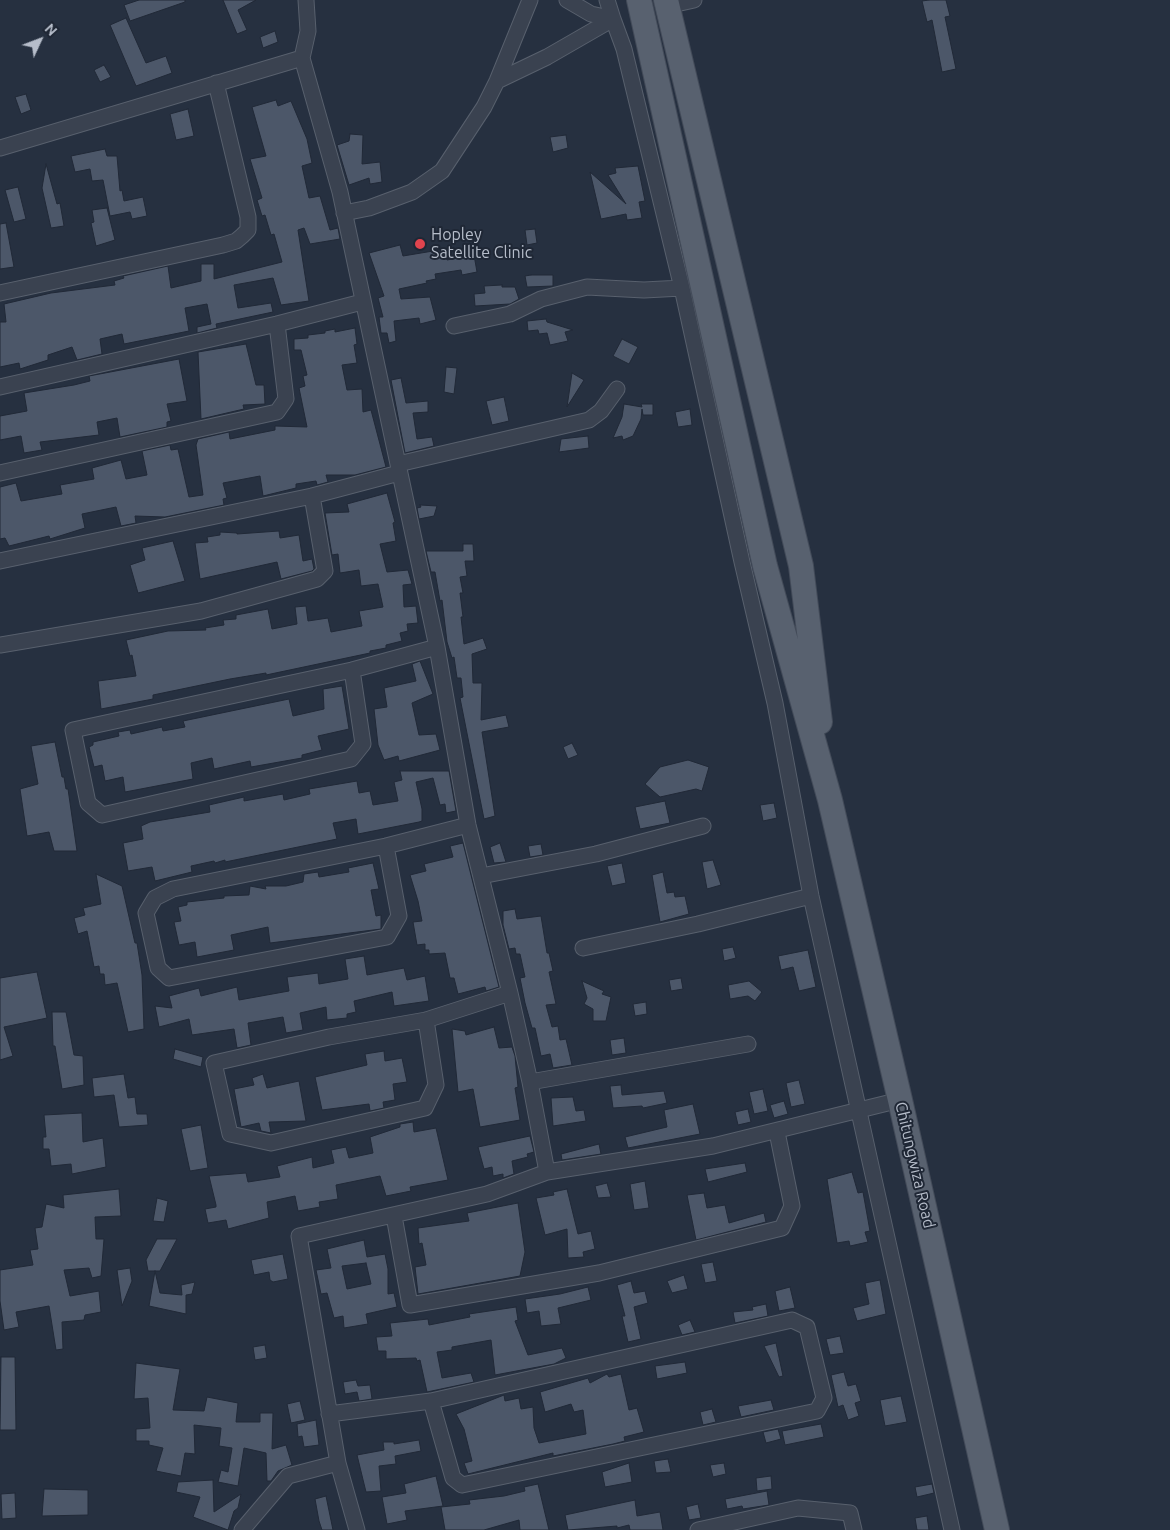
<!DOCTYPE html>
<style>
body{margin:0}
#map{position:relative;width:1170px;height:1530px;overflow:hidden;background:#263040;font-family:Ubuntu,sans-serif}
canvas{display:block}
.north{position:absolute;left:15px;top:15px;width:50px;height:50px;-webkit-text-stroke:4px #1f2735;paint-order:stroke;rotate:47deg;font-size:14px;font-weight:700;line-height:20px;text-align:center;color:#b6bdca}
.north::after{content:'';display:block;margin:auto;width:18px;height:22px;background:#b6bdca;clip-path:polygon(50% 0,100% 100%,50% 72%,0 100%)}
</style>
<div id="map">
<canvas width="1170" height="1530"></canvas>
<div class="north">N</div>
</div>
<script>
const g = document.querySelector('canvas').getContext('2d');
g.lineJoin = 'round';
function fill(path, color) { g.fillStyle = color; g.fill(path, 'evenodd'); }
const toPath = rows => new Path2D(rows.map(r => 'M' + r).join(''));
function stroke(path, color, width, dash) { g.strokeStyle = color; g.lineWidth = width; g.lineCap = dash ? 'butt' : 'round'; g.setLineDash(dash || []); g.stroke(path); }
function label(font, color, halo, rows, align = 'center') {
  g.font = font + ' Ubuntu,sans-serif'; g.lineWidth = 4; g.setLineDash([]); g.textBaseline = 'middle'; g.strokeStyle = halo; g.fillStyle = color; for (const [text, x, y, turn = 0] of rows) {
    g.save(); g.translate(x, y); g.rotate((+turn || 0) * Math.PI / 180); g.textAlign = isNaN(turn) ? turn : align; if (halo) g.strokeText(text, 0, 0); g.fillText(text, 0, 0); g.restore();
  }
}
const building = toPath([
 [139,0,185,0,185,2,130,21,124,5,139,0],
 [223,0,256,0,238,10,247,30,237,34,223,0],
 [929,0,946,0,950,16,945,17,956,69,942,72,932,20,927,22,922,1,929,0],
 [126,18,146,63,166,56,172,73,136,86,110,25,126,18],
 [275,31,278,42,263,48,260,37,275,31],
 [104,65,111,77,100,82,94,70,104,65],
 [26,94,31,110,21,114,15,97,26,94],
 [276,100,278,106,291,101,307,139,312,163,302,166,309,198,320,196,330,230,338,228,340,239,310,244,304,228,298,230,309,301,281,305,273,278,234,285,238,308,271,303,273,312,216,324,217,328,197,333,197,327,211,324,207,304,185,308,189,331,124,344,122,334,100,339,102,354,77,360,72,347,48,355,48,360,20,369,19,363,0,367,0,322,6,322,4,304,51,293,115,285,114,281,124,278,123,276,168,266,171,288,201,281,201,264,214,264,214,279,282,262,274,234,271,235,265,215,262,216,257,200,262,198,250,159,266,156,252,107,276,100],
 [188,109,194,136,176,140,170,114,188,109],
 [350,134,363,135,362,164,380,162,382,182,370,184,369,178,349,185,337,145,349,141,350,134],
 [566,135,568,148,553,152,550,137,566,135],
 [105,149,107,156,117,156,120,191,122,190,124,201,143,197,147,216,132,219,130,212,110,216,103,180,92,181,90,169,75,172,71,156,105,149],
 [46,164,57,204,60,203,64,226,51,228,42,188,46,164],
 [638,166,645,201,639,202,642,218,627,220,626,214,601,219,590,172,626,204,608,175,616,173,615,168,638,166],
 [18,187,26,219,14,222,5,190,18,187],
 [107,208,115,240,96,246,91,223,94,222,92,210,107,208],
 [6,223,14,267,0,269,0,224,6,223],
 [535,229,537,243,527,245,525,230,535,229],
 [400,245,403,256,445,249,447,260,474,255,477,272,462,275,461,270,435,274,436,279,426,281,427,283,399,289,401,299,430,297,436,320,420,324,419,318,394,321,396,341,389,343,387,333,381,333,379,317,383,317,378,298,384,296,369,253,400,245],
 [531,275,553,275,553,286,527,287,525,276,531,275],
 [502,285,502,287,515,287,519,299,510,304,475,306,474,294,485,293,484,286,502,285],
 [546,319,547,322,573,330,565,332,568,341,550,345,547,333,539,334,538,330,528,331,527,321,546,319],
 [355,328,357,344,354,345,357,363,342,365,347,390,362,389,363,412,371,410,386,467,355,475,326,475,328,482,317,485,316,481,296,484,296,488,263,496,260,476,223,483,227,498,223,499,224,505,165,517,135,516,136,523,121,526,116,507,82,514,85,528,50,539,49,536,9,546,5,538,0,539,0,487,16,483,21,501,62,494,60,485,94,479,92,468,121,460,126,479,147,475,142,451,170,445,171,450,178,449,189,497,203,495,196,445,198,439,229,432,230,439,275,430,275,426,307,427,299,388,305,386,303,376,307,375,301,350,294,350,294,339,308,338,308,335,325,333,325,331,335,329,335,332,355,328],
 [622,339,638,347,629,364,613,356,622,339],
 [246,344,256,385,264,385,265,404,243,405,244,409,201,419,198,352,246,344],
 [179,359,187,401,167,404,171,421,167,422,167,427,120,437,117,418,97,422,99,435,40,442,42,450,24,453,21,436,0,440,0,416,27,411,24,393,74,385,90,381,89,376,179,359],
 [446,367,457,368,454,394,444,392,446,367],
 [572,373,584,380,567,407,572,373],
 [401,378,406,403,428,401,428,412,413,413,417,439,432,437,434,446,405,453,391,380,401,378],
 [504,397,509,421,492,425,486,401,504,397],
 [624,404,642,407,641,404,653,404,653,415,643,415,642,409,641,419,633,436,623,440,622,436,613,438,622,417,624,404],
 [690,409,692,425,678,427,675,412,690,409],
 [588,436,589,448,559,452,561,439,588,436],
 [387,493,395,522,393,523,396,541,380,544,387,572,408,570,412,584,403,585,404,607,416,606,418,623,407,624,408,631,400,633,402,641,386,645,386,648,370,651,370,653,266,675,266,673,230,679,153,695,153,699,101,709,98,681,136,676,132,655,130,656,126,640,168,631,206,630,205,628,224,625,223,620,236,619,236,615,268,609,272,629,297,624,295,607,306,606,308,621,328,618,331,632,362,626,359,611,383,607,378,584,361,586,359,570,340,573,338,554,332,555,325,513,349,512,347,504,387,493],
 [420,505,437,506,434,516,419,519,417,508,421,507,420,505],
 [279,531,280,538,299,535,303,561,312,559,314,569,312,571,281,579,277,562,200,579,195,543,208,542,207,537,220,535,220,532,237,533,237,534,279,531],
 [173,541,185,581,138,593,130,565,145,560,142,548,173,541],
 [463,544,473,544,474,561,465,561,467,576,460,577,463,593,460,593,463,617,461,617,464,644,483,638,487,649,472,654,473,683,482,683,481,720,506,715,509,727,482,732,495,816,484,819,460,698,463,697,461,678,457,678,454,657,452,658,447,642,442,600,440,601,435,572,431,572,426,551,463,551,463,544],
 [420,661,433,694,412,703,419,735,436,734,440,750,399,761,398,756,384,760,378,745,374,709,387,707,384,688,416,681,412,664,420,661],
 [342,686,349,729,318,736,322,750,302,755,302,758,251,767,250,761,214,769,212,758,191,763,193,779,125,792,123,777,105,781,102,765,94,767,89,747,93,745,93,742,119,736,118,732,130,730,131,734,162,727,163,731,185,727,183,721,289,699,293,716,324,709,323,689,342,686],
 [55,742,62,777,64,777,66,789,68,789,77,851,54,851,49,832,27,836,20,789,38,784,31,746,55,742],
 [572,743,578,755,568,759,563,747,572,743],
 [688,760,709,767,702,791,696,789,660,797,645,784,660,767,688,760],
 [400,771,449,771,456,811,446,813,445,804,440,805,433,778,416,782,422,809,422,821,419,822,358,834,356,819,333,823,337,839,225,862,225,860,215,863,214,861,191,866,192,872,155,881,152,867,128,871,123,843,143,839,141,826,150,822,210,812,209,805,244,797,244,801,283,794,284,800,310,794,309,789,357,781,359,793,370,791,373,805,398,801,394,782,402,780,400,771],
 [665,801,670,823,640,829,635,807,665,801],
 [774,803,777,818,763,821,760,805,774,803],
 [463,843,499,987,486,991,485,987,458,994,454,978,450,978,445,953,429,954,429,950,425,950,425,944,417,945,413,922,422,921,418,901,410,875,426,871,424,864,453,857,450,846,463,843],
 [500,843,506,862,494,863,490,847,500,843],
 [541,844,543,855,530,857,528,846,541,844],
 [713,860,721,885,707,889,702,862,713,860],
 [373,863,379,889,371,890,376,916,381,915,381,929,270,943,268,927,231,935,234,950,197,957,195,942,179,945,174,922,181,921,178,907,187,905,187,902,224,898,224,896,249,895,250,886,266,889,265,886,286,886,303,882,304,874,318,872,319,877,349,872,348,868,373,863],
 [622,863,626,883,612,886,607,866,622,863],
 [663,872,667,893,674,892,675,897,685,896,689,914,660,922,652,875,663,872],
 [96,874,122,886,135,943,137,943,142,975,144,1029,128,1032,117,983,105,985,104,974,100,974,99,966,94,967,87,931,78,934,74,918,85,915,83,908,101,904,96,874],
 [515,909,517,919,541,916,547,953,549,953,553,971,549,972,556,1004,546,1005,552,1027,558,1026,560,1040,566,1039,572,1065,553,1068,550,1054,541,1056,535,1028,532,1028,525,1003,520,978,525,977,520,954,516,954,515,948,509,949,503,925,503,911,515,909],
 [733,947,736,958,724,961,722,949,733,947],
 [808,950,816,987,799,991,793,967,781,970,778,956,808,950],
 [364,956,367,975,404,968,407,980,425,976,429,1001,394,1006,392,992,354,1001,356,1012,347,1014,347,1018,327,1020,326,1007,300,1013,303,1030,286,1033,283,1017,248,1023,251,1045,237,1048,234,1029,192,1035,189,1019,159,1027,155,1006,172,1008,169,996,199,988,201,996,237,987,239,1000,289,991,287,977,318,973,319,984,348,979,345,959,364,956],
 [37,972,47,1018,4,1027,13,1056,0,1060,0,978,37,972],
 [681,978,683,989,671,991,669,980,681,978],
 [582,981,604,991,602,994,611,997,606,1021,593,1021,593,1009,584,1004,587,998,582,981],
 [749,981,762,992,755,1001,748,996,730,999,728,985,749,981],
 [646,1002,647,1014,635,1016,633,1004,646,1002],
 [52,1012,66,1012,74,1055,83,1056,84,1085,62,1089,55,1046,53,1046,52,1012],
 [494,1027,499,1048,512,1047,515,1056,518,1087,515,1088,520,1120,480,1127,473,1089,458,1092,452,1029,465,1031,466,1035,494,1027],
 [624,1038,626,1053,612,1055,610,1040,624,1038],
 [175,1049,203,1057,201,1067,173,1059,175,1049],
 [384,1051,385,1061,402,1058,407,1082,393,1084,395,1100,383,1102,384,1108,370,1111,369,1104,322,1110,315,1077,367,1065,365,1054,384,1051],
 [124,1074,128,1098,135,1097,137,1114,147,1114,148,1125,119,1127,114,1095,94,1097,92,1078,124,1074],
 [263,1074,267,1088,299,1081,306,1121,269,1122,271,1133,261,1131,259,1123,241,1127,234,1089,254,1085,252,1078,263,1074],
 [799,1080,805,1104,791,1107,786,1083,799,1080],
 [621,1085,622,1095,664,1091,667,1103,643,1108,642,1106,613,1108,610,1086,621,1085],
 [763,1089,768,1111,754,1114,749,1092,763,1089],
 [573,1097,576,1111,584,1110,586,1121,553,1126,551,1098,573,1097],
 [784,1101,788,1114,774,1118,770,1105,784,1101],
 [693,1104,700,1134,628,1148,625,1137,667,1127,664,1110,693,1104],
 [748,1109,751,1122,738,1125,735,1112,748,1109],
 [82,1113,83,1142,103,1138,106,1167,72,1174,71,1164,51,1166,49,1149,43,1149,43,1137,46,1137,44,1115,82,1113],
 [413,1122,414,1132,436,1128,448,1180,410,1187,411,1191,386,1196,380,1176,336,1185,338,1199,319,1202,320,1207,298,1211,295,1196,267,1202,269,1218,228,1229,226,1220,208,1223,205,1209,216,1207,216,1205,209,1176,246,1173,248,1182,280,1177,277,1166,312,1157,313,1168,334,1163,331,1150,346,1147,349,1158,373,1153,370,1137,400,1127,400,1124,413,1122],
 [201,1125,208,1168,190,1171,181,1129,201,1125],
 [530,1136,534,1152,527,1154,528,1157,512,1161,514,1174,503,1178,503,1174,493,1176,492,1167,484,1169,478,1147,530,1136],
 [599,1144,601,1154,562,1160,561,1154,599,1144],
 [745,1163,747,1172,708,1182,705,1169,745,1163],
 [852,1172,858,1193,863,1192,870,1231,865,1232,868,1242,850,1246,849,1241,837,1243,827,1179,852,1172],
 [645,1181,649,1208,634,1210,630,1184,645,1181],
 [607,1183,611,1197,598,1198,595,1186,607,1183],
 [119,1189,121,1216,95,1217,96,1239,104,1239,101,1276,92,1278,89,1268,64,1270,70,1296,99,1291,101,1312,85,1315,84,1320,62,1322,63,1349,56,1350,49,1306,16,1312,19,1327,4,1330,0,1301,0,1270,33,1265,30,1250,38,1249,35,1228,42,1227,46,1204,64,1208,63,1195,119,1189],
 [567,1189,578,1234,591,1231,595,1249,583,1252,584,1257,568,1258,567,1229,545,1235,536,1198,554,1195,553,1192,567,1189],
 [704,1193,707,1208,725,1205,729,1223,764,1213,766,1222,696,1240,687,1195,704,1193],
 [157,1198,168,1201,164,1222,153,1221,157,1198],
 [518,1203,525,1252,520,1276,418,1294,415,1267,426,1265,422,1243,419,1244,418,1228,469,1221,467,1213,518,1203],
 [157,1239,177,1239,160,1271,148,1271,146,1260,157,1239],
 [364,1240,367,1257,385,1254,388,1269,388,1294,394,1293,397,1307,366,1314,368,1324,344,1328,343,1316,334,1318,327,1293,321,1294,316,1270,331,1268,327,1249,364,1240],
 [366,1263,371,1284,347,1289,342,1266,366,1263],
 [283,1254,288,1279,273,1282,270,1280,269,1272,254,1275,251,1260,283,1254],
 [713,1262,717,1281,705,1283,701,1264,713,1262],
 [130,1268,132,1281,122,1306,117,1270,130,1268],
 [155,1271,160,1293,182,1295,181,1285,195,1282,192,1294,186,1295,186,1314,149,1306,155,1271],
 [684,1275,688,1289,672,1293,667,1281,684,1275],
 [880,1280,886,1314,857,1321,853,1308,869,1304,865,1283,880,1280],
 [631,1281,634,1293,645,1291,648,1303,634,1307,641,1339,628,1342,622,1316,625,1316,617,1285,631,1281],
 [588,1287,591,1300,558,1308,561,1324,541,1326,539,1311,527,1313,525,1299,560,1294,588,1287],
 [790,1287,795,1308,779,1311,775,1291,790,1287],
 [766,1304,768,1316,735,1323,733,1312,753,1310,752,1307,766,1304],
 [516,1307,518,1320,515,1321,528,1355,562,1348,566,1358,554,1364,495,1375,491,1340,452,1347,452,1350,437,1352,442,1378,471,1373,474,1382,427,1392,420,1360,417,1361,416,1358,386,1359,386,1351,378,1351,376,1337,392,1336,390,1323,428,1319,429,1325,470,1317,469,1314,516,1307],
 [690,1320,695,1332,682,1335,678,1325,690,1320],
 [840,1336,844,1353,830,1355,826,1339,840,1336],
 [776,1343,783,1376,779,1377,764,1346,776,1343],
 [265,1345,267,1358,255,1360,253,1347,265,1345],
 [1,1357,15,1357,16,1430,0,1430,1,1357],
 [685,1362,687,1373,657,1379,655,1366,685,1362],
 [136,1363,180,1369,173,1410,204,1411,207,1397,238,1403,236,1422,260,1422,260,1413,273,1413,272,1449,286,1445,292,1465,278,1471,271,1481,267,1481,266,1453,244,1448,238,1486,218,1482,221,1470,228,1472,232,1448,219,1446,221,1428,194,1425,195,1454,185,1453,181,1476,156,1471,163,1448,149,1445,149,1441,136,1441,136,1429,150,1428,148,1398,134,1399,136,1363],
 [844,1372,848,1386,856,1384,861,1401,855,1403,859,1416,848,1420,843,1405,838,1407,831,1375,844,1372],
 [607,1374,609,1377,621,1374,629,1410,637,1408,644,1432,624,1437,625,1441,613,1444,553,1456,553,1453,468,1474,464,1463,472,1461,464,1429,456,1414,504,1395,505,1401,519,1398,521,1409,533,1407,534,1428,539,1443,586,1434,583,1410,574,1412,571,1404,545,1412,540,1392,588,1378,590,1383,607,1374],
 [356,1380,358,1386,370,1385,372,1399,359,1401,357,1392,345,1394,343,1382,356,1380],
 [901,1396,907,1422,885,1426,880,1400,901,1396],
 [771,1400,774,1410,741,1417,738,1406,771,1400],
 [300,1401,305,1420,291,1423,287,1404,300,1401],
 [712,1409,716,1422,703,1425,700,1412,712,1409],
 [316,1420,319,1445,304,1447,302,1436,298,1437,297,1424,316,1420],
 [821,1424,824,1437,785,1445,782,1431,821,1424],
 [778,1429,781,1439,766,1443,763,1432,778,1429],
 [419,1440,421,1451,395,1456,396,1464,379,1466,381,1491,366,1492,357,1455,384,1450,383,1442,394,1442,394,1444,419,1440],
 [668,1459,671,1472,656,1473,654,1461,668,1459],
 [629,1463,632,1482,605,1487,602,1472,629,1463],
 [724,1463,726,1474,713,1477,710,1465,724,1463],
 [436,1476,443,1506,405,1511,407,1520,387,1524,382,1497,406,1493,404,1484,436,1476],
 [771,1476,772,1489,757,1491,756,1478,771,1476],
 [213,1480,214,1512,241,1494,238,1508,234,1511,228,1530,193,1517,200,1497,176,1492,178,1482,213,1480],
 [538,1484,549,1530,520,1530,519,1520,484,1530,445,1530,441,1507,470,1504,469,1500,504,1496,525,1491,524,1487,538,1484],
 [932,1484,934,1493,917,1497,915,1487,932,1484],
 [44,1489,88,1490,88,1515,42,1516,44,1489],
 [767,1491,769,1505,743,1509,742,1506,727,1509,725,1499,767,1491],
 [15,1493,16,1518,2,1519,1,1494,15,1493],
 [326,1496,333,1530,322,1530,319,1521,315,1499,326,1496],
 [635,1500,637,1516,660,1512,663,1530,630,1530,629,1525,617,1528,617,1526,568,1530,565,1515,635,1500],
 [698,1504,701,1518,689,1520,686,1507,698,1504],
 [927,1516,929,1530,917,1530,915,1518,927,1516]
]);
fill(building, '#4c5769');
stroke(building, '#212937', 1);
const minor = toPath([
 [306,0,308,31,302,58,340,192,437,647,468,825,510,993,530,1082,547,1172],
 [567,0,591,14,613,19,624,49,682,288,742,562,775,703,811,896,952,1530],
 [667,6,694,0],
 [497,81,547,57,613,19,607,0],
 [0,148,302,58],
 [344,213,369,208,412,192,442,171,484,107,497,81,530,0],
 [0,293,223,245,236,241,242,236,248,230,248,217,216,83],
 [454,326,510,314,541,299,587,287,644,290,682,288],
 [0,387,277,324,362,302],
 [398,464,589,420,601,411,617,389],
 [0,473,277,412,286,399,277,324],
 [0,561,312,496,399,473],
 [0,645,201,611,317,579,325,571,312,496],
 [352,670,363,744,351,759,102,815,88,803,73,730,352,670,437,647],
 [386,846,399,916,387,937,169,978,158,968,146,913,155,898,173,889,386,846,468,825],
 [481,876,596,854,703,826],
 [583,948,698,924,811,896],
 [426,1020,436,1085,425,1108,271,1143,230,1134,214,1063,329,1037,426,1020,510,993],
 [530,1082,748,1044],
 [394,1216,410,1305,599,1273,782,1228,792,1206,777,1132],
 [329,1414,431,1401,792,1320,807,1327,824,1398,817,1411,462,1485,453,1478,431,1401],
 [242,1530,288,1476,338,1463],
 [357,1530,338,1463,299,1236,487,1194,547,1172,713,1146,900,1100],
 [698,1530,798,1508,850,1513,854,1530]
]);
const primary = toPath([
 [639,0,765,566,830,800,900,1100,997,1530],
 [666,0,801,566,820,722]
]);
stroke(minor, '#58606d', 17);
stroke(primary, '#434b59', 26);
stroke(minor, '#3a4250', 15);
stroke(primary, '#58616f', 24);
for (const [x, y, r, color] of [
 [420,244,6,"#e0444e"]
]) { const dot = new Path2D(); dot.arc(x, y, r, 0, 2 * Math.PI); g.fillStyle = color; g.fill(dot); stroke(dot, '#1f2735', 2); }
label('16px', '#b6bdca', '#1f2735', [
 ["Hopley",431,235],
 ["Satellite Clinic",431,253]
], 'left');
label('16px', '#b6bdca', '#1f2735', [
 ["Chitungwiza Road",915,1165,77]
]);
</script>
